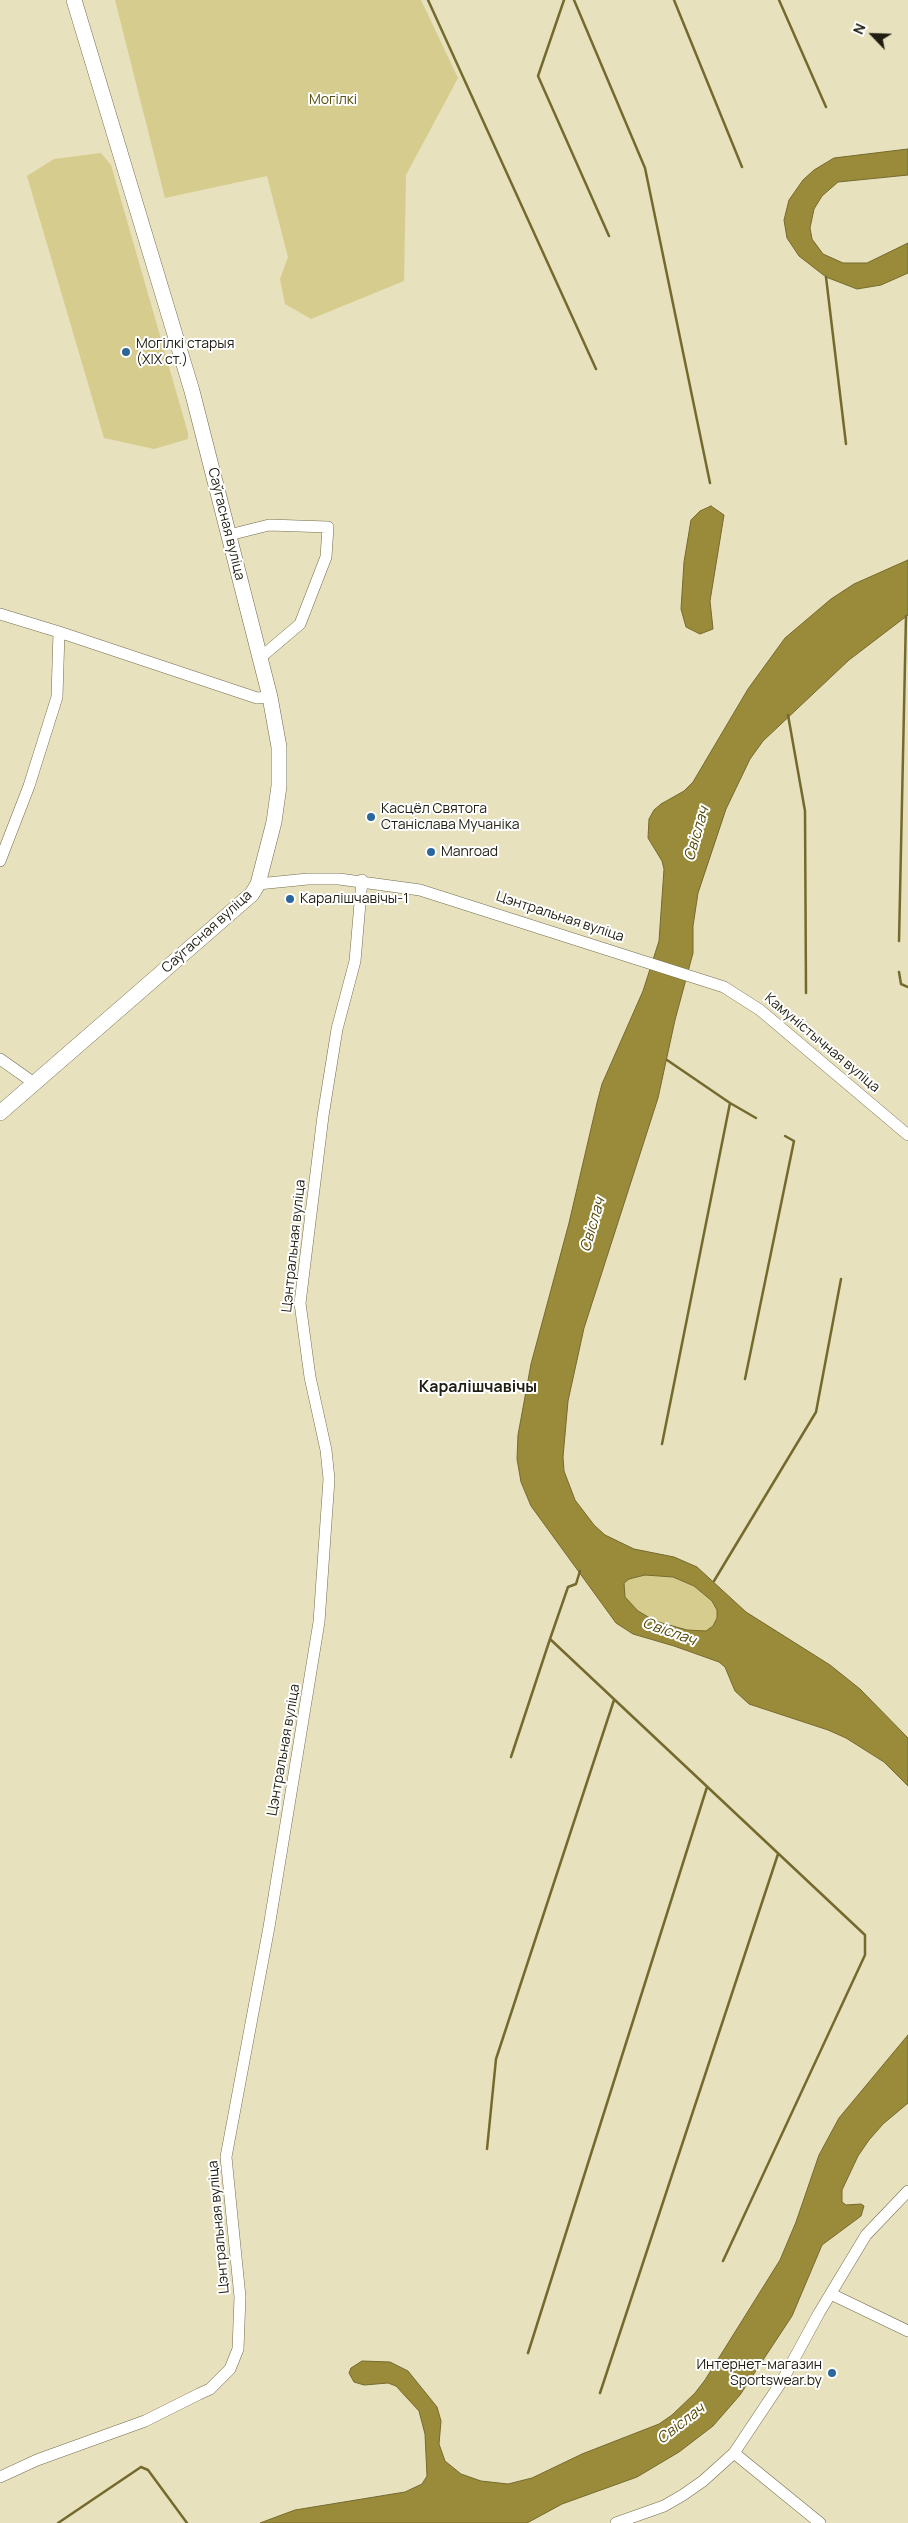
<!DOCTYPE html>
<meta charset="utf-8">
<style>
body{margin:0}
#map{position:relative;width:908px;height:2523px;overflow:hidden;background:#e7e1bd;font-family:Manrope,sans-serif}
canvas{display:block}
.north{position:absolute;left:848px;top:10px;width:50px;height:50px;-webkit-text-stroke:4px #fff;paint-order:stroke;rotate:294deg;font-size:14px;font-weight:700;line-height:20px;text-align:center;color:#201e11}
.north::after{content:'';display:block;margin:auto;width:18px;height:22px;background:#201e11;clip-path:polygon(50% 0,100% 100%,50% 72%,0 100%)}
</style>
<div id="map">
<canvas width="908" height="2523"></canvas>
<div class="north">N</div>
</div>
<script>
const g = document.querySelector('canvas').getContext('2d');
g.lineJoin = 'round';
function fill(path, color) { g.fillStyle = color; g.fill(path, 'evenodd'); }
const toPath = rows => new Path2D(rows.map(r => 'M' + r).join(''));
function stroke(path, color, width, dash) { g.strokeStyle = color; g.lineWidth = width; g.lineCap = dash ? 'butt' : 'round'; g.setLineDash(dash || []); g.stroke(path); }
function label(font, color, halo, rows, align = 'center') {
  g.font = font + ' Manrope,sans-serif'; g.lineWidth = 4; g.setLineDash([]); g.textBaseline = 'middle'; g.strokeStyle = halo; g.fillStyle = color; for (const [text, x, y, turn = 0] of rows) {
    g.save(); g.translate(x, y); g.rotate((+turn || 0) * Math.PI / 180); g.textAlign = isNaN(turn) ? turn : align; if (halo) g.strokeText(text, 0, 0); g.fillText(text, 0, 0); g.restore();
  }
}
fill(toPath([
 [115,0,421,0,458,78,406,175,404,281,311,319,285,304,280,279,288,257,267,176,165,198],
 [101,153,111,165,188,433,188,439,154,449,104,438,27,176,54,159],
 [645,1575,673,1577,694,1586,712,1601,717,1610,717,1618,713,1626,706,1631,687,1630,655,1621,638,1611,625,1597,624,1583,629,1579]
]), '#d6cc8e');
const water = toPath([
 [908,149,908,175,838,182,822,196,814,209,810,228,812,239,823,254,843,263,867,263,908,243,908,273,881,285,857,289,826,277,799,256,787,238,784,220,789,200,803,180,814,170,834,158,908,149],
 [711,506,724,515,710,601,713,629,700,634,686,627,681,609,684,562,691,520,700,511,711,506],
 [908,560,908,615,849,660,763,741,750,759,726,809,698,893,693,926,693,953,675,1020,658,1098,584,1328,568,1401,563,1457,564,1471,575,1500,594,1525,605,1535,634,1549,674,1557,697,1567,746,1612,830,1665,860,1689,908,1738,908,1786,884,1762,846,1738,828,1730,749,1704,735,1691,725,1667,719,1662,674,1646,633,1634,616,1623,531,1506,521,1482,517,1459,518,1435,531,1364,569,1223,597,1103,602,1084,643,991,659,941,664,869,662,861,648,838,649,819,654,810,661,804,684,791,693,782,748,689,785,638,831,599,854,584,908,560],
 [645,1575,673,1577,694,1586,712,1601,717,1610,717,1618,713,1626,706,1631,687,1630,655,1621,638,1611,625,1597,624,1583,629,1579,645,1575],
 [908,2035,908,2103,883,2124,869,2140,858,2156,842,2190,842,2202,846,2205,861,2204,864,2206,861,2216,822,2245,792,2316,740,2395,713,2426,679,2452,637,2477,562,2504,527,2523,260,2523,295,2510,405,2492,422,2484,427,2476,425,2434,419,2411,396,2386,388,2383,364,2385,354,2382,349,2373,351,2368,362,2361,390,2362,408,2371,437,2407,441,2421,439,2444,445,2461,461,2474,481,2481,508,2484,532,2478,582,2454,659,2424,672,2415,695,2393,705,2380,780,2260,796,2222,819,2155,839,2118,908,2035]
]);
fill(water, '#998b39');
stroke(water, '#756a2d', 1);
stroke(toPath([
 [428,0,596,369],
 [564,0,538,76,609,236],
 [574,0,645,168,710,483],
 [674,0,742,167],
 [779,0,826,107],
 [826,277,846,444],
 [788,715,805,811,806,993],
 [899,941,906,616],
 [899,972,901,984,908,987],
 [730,1103,756,1118],
 [745,1379,794,1141,785,1136],
 [662,1444,730,1103,667,1060],
 [580,1571,576,1584,568,1587,550,1639,865,1935,865,1955,723,2261],
 [714,1581,816,1412,841,1279],
 [511,1757,550,1639],
 [487,2149,496,2059,614,1700],
 [528,2353,707,1787],
 [600,2393,778,1854],
 [58,2523,141,2467,148,2470,187,2523]
]), '#756a2d', 2.5);
const minor = toPath([
 [229,535,269,525,328,527,326,557,300,624,260,658],
 [0,614,59,632,257,698,270,697],
 [0,861,29,786,57,697,59,632],
 [258,884,308,879,339,879,420,890,724,987,760,1010,908,1135],
 [0,1059,34,1083],
 [831,2294,908,2331],
 [734,2453,820,2523],
 [0,2477,37,2460,145,2421,199,2394,210,2389,230,2369,238,2349,240,2297,226,2157,269,1927,319,1622,329,1479,326,1450,310,1377,300,1303,323,1116,337,1029,355,961,362,880],
 [616,2523,664,2506,683,2495,703,2481,734,2453,782,2381,819,2313,866,2235,908,2191]
]);
const major = toPath([
 [0,1113,252,894,258,884,274,822,279,786,279,747,270,697,192,391,74,0]
]);
stroke(minor, '#736d4d', 12);
stroke(major, '#736d4d', 16);
stroke(minor, '#fff', 11);
stroke(major, '#fff', 15);
for (const [x, y, r, color] of [
 [126,352,5,"#2b669d"],
 [371,817,5,"#2b669d"],
 [431,852,5,"#2b669d"],
 [290,899,5,"#2b669d"],
 [832,2373,5,"#2b669d"]
]) { const dot = new Path2D(); dot.arc(x, y, r, 0, 2 * Math.PI); g.fillStyle = color; g.fill(dot); stroke(dot, '#fff', 2); }
label('14px', '#594e0f', '#fff', [
 ["Могілкі",333,100]
]);
label('14px', '#201e11', '#fff', [
 ["Могілкі старыя",136,344],
 ["(XIX ст.)",136,360],
 ["Касцёл Святога",381,809],
 ["Станіслава Мучаніка",381,825],
 ["Manroad",441,852],
 ["Каралішчавічы-1",300,899],
 ["Интернет-магазин",822,2365,"right"],
 ["Sportswear.by",822,2381,"right"]
], 'left');
label('14px', '#201e11', '#fff', [
 ["Саўгасная вуліца",226,524,76],
 ["Цэнтральная вуліца",560,917,18],
 ["Саўгасная вуліца",207,932,-42],
 ["Камуністычная вуліца",822,1043,40],
 ["Цэнтральная вуліца",294,1246,-84],
 ["Цэнтральная вуліца",284,1750,-80],
 ["Цэнтральная вуліца",219,2227,-95]
]);
label('italic 15px', '#564c0b', '#fff', [
 ["Свіслач",697,834,-74],
 ["Свіслач",593,1225,-74],
 ["Свіслач",669,1632,20],
 ["Свіслач",681,2424,-38]
]);
label('bold 16px', '#201e11', '#fff', [
 ["Каралішчавічы",478,1388]
]);
</script>
